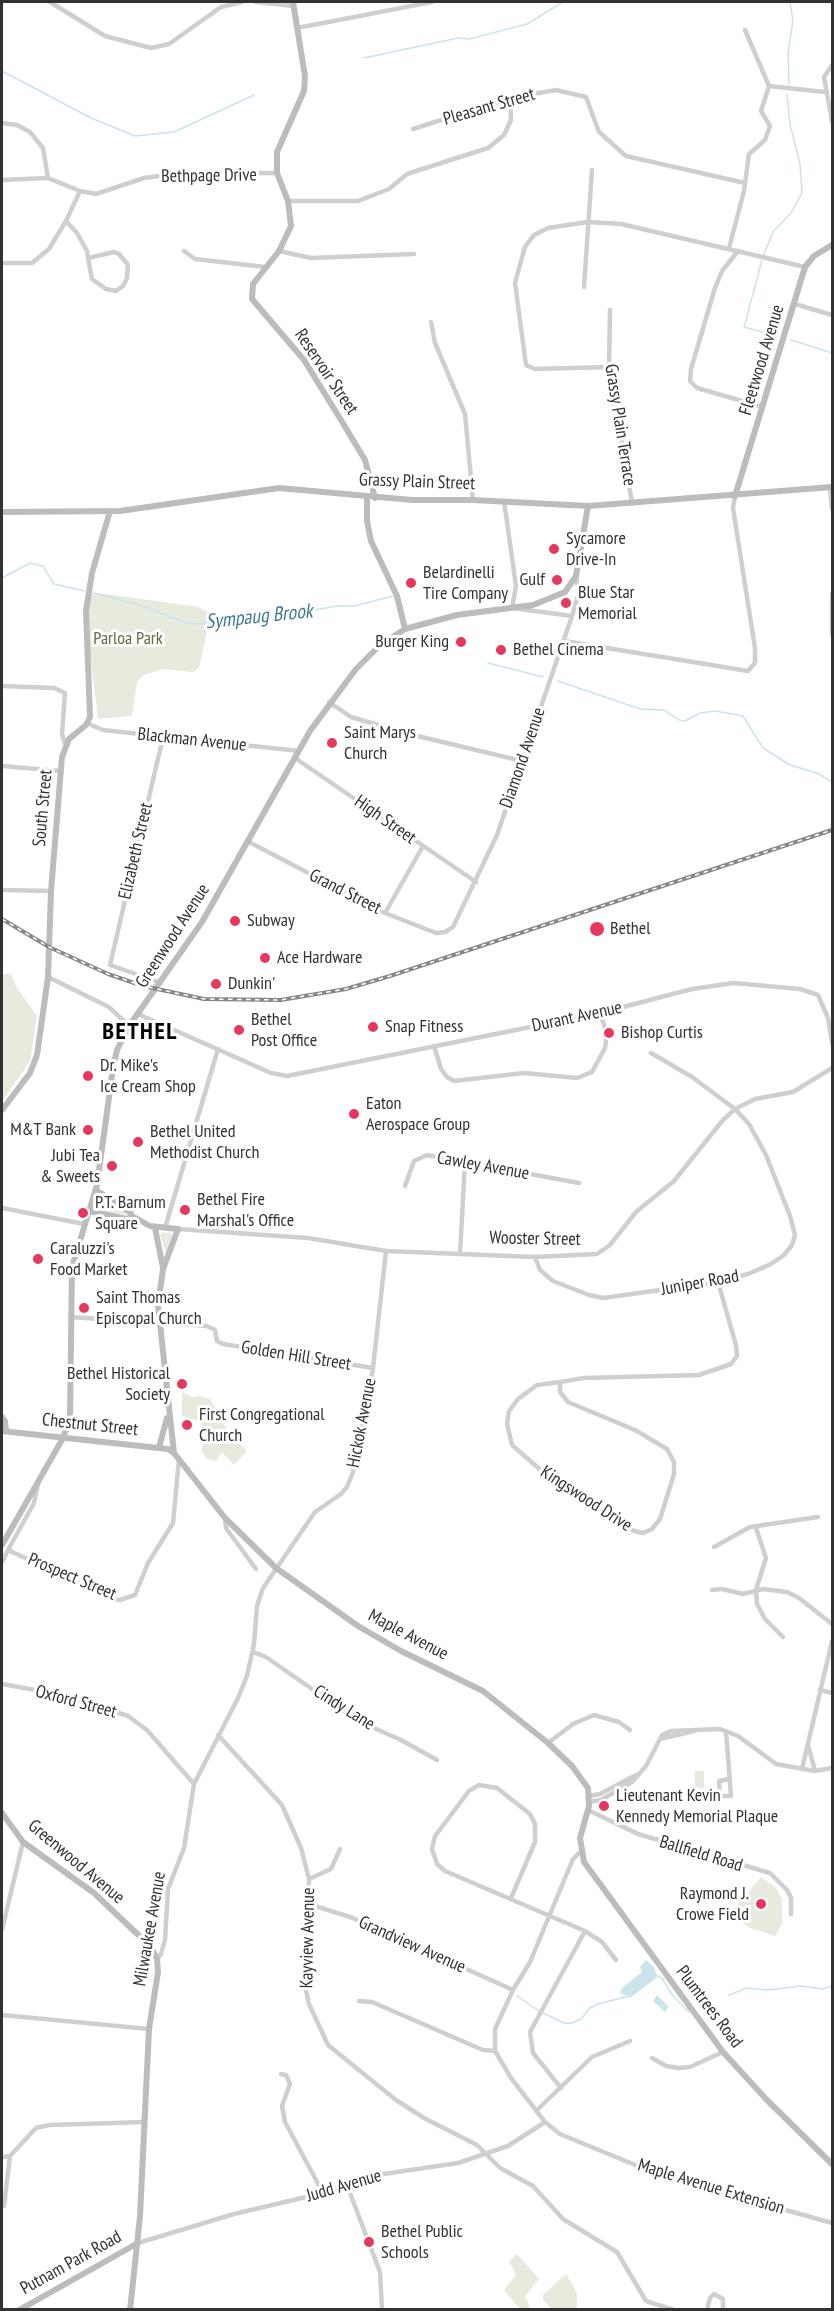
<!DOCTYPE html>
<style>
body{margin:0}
#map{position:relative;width:834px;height:2311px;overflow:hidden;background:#fff;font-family:"PT Sans Narrow",sans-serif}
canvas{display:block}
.frame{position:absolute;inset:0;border:3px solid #323232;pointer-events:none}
</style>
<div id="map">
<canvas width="834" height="2311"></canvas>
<div class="frame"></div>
</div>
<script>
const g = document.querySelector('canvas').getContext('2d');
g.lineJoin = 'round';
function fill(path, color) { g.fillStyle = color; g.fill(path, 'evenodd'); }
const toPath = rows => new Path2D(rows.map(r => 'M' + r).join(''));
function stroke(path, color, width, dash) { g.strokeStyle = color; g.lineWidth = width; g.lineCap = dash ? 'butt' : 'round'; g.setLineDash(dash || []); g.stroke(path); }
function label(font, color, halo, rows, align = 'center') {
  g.font = font + ' "PT Sans Narrow",sans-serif'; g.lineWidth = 6; g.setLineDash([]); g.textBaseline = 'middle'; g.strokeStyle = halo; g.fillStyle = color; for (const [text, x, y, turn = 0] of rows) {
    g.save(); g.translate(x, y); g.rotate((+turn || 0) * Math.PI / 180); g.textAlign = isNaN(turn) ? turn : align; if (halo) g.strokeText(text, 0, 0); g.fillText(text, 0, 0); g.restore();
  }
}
fill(toPath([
 [98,593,199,607,211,614,199,668,193,672,163,669,144,675,137,682,132,716,98,719,90,654,88,609,90,596],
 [2,974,11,974,16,986,37,1016,30,1061,2,1102],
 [100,1195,128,1213,128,1215,97,1210],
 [163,1232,172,1234,166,1253,160,1235],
 [182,1392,192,1397,201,1396,210,1399,229,1433,247,1451,234,1465,222,1452,216,1461,206,1458,201,1451,207,1429,198,1421,182,1416],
 [695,1771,704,1771,704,1788,695,1788],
 [761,1877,776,1888,782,1899,782,1924,775,1936,750,1928,739,1921,734,1909],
 [517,2254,539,2279,525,2296,530,2307,528,2309,520,2309,504,2290,516,2275,509,2261],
 [566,2274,577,2293,577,2309,552,2309,543,2300,543,2295]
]), '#e7ebde');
fill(toPath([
 [646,1960,654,1967,657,1976,655,1979,631,1997,620,1993,622,1988,642,1972,640,1967],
 [657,1995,669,2007,665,2012,653,2001]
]), '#cbe3eb');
stroke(toPath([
 [364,58,458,38,469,39,527,24,563,2],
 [2,71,91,118,135,136,174,132,254,95],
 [789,86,788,53,793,21,790,2],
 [764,254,773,232,791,213,802,193,800,164,790,124,787,94],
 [762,260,744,327,777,336],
 [791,340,832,353],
 [2,578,30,563,43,566,54,584,84,591],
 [93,593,137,604,186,623,199,624,294,614,337,606,355,606,393,596],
 [488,663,543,677],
 [558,681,640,709,664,710,679,720,685,721,700,713,715,711,743,716,763,748,790,765,817,773,832,782],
 [657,1976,662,1978,673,1996,689,2012],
 [729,1995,747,1988,769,1990,801,1986,823,1989,832,1986],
 [517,1996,539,2011],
 [543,2013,564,2023,572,2023,581,2019,590,2008,598,2004,629,1996]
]), '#cbe3eb', 1.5);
stroke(toPath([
 [50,2,105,36,151,48,169,44,221,7,242,2],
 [256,2,294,6],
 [297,28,432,2],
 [832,65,824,77,832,121],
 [769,86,825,92],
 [2,123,17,125,30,132,43,148,48,178],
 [413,129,510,98,556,90,586,97,599,132,626,156,745,183],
 [2,180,48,178,80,191,96,194,144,178,175,174,277,173],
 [288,201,358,201,389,189,407,174,488,148,504,135,511,120,510,98],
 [66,221,77,233,87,251,88,258,92,279,106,289,116,291,123,286,127,278,128,265,119,254,114,252,88,258],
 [729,248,744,191,749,154,765,140,770,126,761,111,769,86,745,30],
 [184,251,195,259,265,267],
 [279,251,311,258,414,254],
 [738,251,722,271,715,288,691,369,690,381,697,388,763,407],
 [2,263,32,263,49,249,66,221,80,191],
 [584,287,592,170],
 [795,304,832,315],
 [610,310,609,367,632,503],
 [431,322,435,343,465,414,473,500],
 [609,367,535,369,526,365,515,283,525,247,534,235,548,228,588,222,621,224,805,267],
 [830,488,832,509],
 [504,501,516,586,512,608,572,616],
 [832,594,832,634],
 [564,641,748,671,755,663,755,648,733,508,735,496],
 [2,686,54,688,65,693,62,734,65,744],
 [329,702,351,717,409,734,522,761],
 [87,723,103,730,299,751],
 [295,758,476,882],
 [2,766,61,771],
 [249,842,385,913,436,933,445,932,453,927,497,835,572,616,579,592,576,576],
 [2,890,51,891],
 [385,913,423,846],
 [48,977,109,1007,129,1026],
 [161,983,110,965,163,737],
 [138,1014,271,1073,287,1076,600,1013,692,989,734,983,800,989,818,995,828,1018,832,1043],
 [434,1046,441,1069,447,1077,454,1081,524,1073,577,1078,592,1072,605,1048,607,1034,600,1013],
 [405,1186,414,1161,427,1155,579,1183],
 [2,1208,84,1224],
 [165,1228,218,1049],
 [178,1229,308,1238,386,1251,535,1257,597,1254,610,1245,636,1212,674,1181,723,1120,735,1109,755,1099,793,1092,832,1068],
 [460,1253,465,1163],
 [535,1257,540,1270,553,1281,589,1295,603,1298,718,1282,748,1274,771,1264,784,1255,792,1245,795,1235,790,1216,766,1155,749,1124,735,1109,692,1077,651,1053],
 [70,1317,207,1326,215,1330,217,1341,223,1344,373,1368],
 [560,1382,560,1392,568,1402,635,1430,667,1449,674,1462,674,1474,660,1519,652,1529,643,1533,634,1531,570,1486,544,1473,512,1445,507,1424,509,1411,518,1399,537,1385,560,1382],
 [560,1382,584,1378,699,1375,731,1364,737,1356,736,1345,718,1282],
 [225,1518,226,1528,256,1569],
 [756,1528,766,1558,756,1590,757,1604,765,1619,783,1637],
 [714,1547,750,1527,818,1517],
 [8,1550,34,1503,38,1484],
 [2,1562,8,1550,113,1599,120,1600,135,1595,148,1563,173,1523,179,1459],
 [712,1590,722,1589,743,1594,763,1589,787,1592,799,1598,832,1624],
 [253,1652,266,1657,358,1721,401,1740,437,1760],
 [2,1684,58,1694,128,1716,147,1730,194,1784],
 [820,1690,832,1693],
 [726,1731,731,1796,720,1796,719,1781,729,1779],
 [218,1735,282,1805,301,1848,309,1879,305,1986,309,2004,328,2045,396,2100,424,2118,477,2145,500,2168,533,2186,563,2219,617,2252,646,2301,674,2310],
 [660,1739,694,1731],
 [548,1743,573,1724,594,1715,619,1722,630,1730],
 [808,1745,815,1771],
 [802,1769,832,1641],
 [589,1796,600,1794,636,1775],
 [589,1802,601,1800,632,1782,646,1766,662,1735,671,1731,720,1729,738,1736,776,1764,815,1771,832,1768],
 [588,1810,638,1834,770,1873,787,1890,791,1898,791,1914],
 [580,1852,573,1859,530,1962,513,1990,495,2029,495,2051,511,2078,545,2122,560,2134,657,2174,832,2223],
 [309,1879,331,1869,340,1849],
 [511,1898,535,1842,535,1824,530,1814,497,1788,479,1785,469,1791,435,1836,432,1849,437,1864,445,1871,585,1931,602,1942,616,1960],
 [309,1904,353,1918,513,1990],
 [2,1930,23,1842],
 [157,1959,161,1954,165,1940,168,1889,184,1848,194,1784,238,1698,247,1676,254,1644,257,1606,263,1588,315,1512,341,1494,347,1487,353,1472,373,1368,386,1251],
 [359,2001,372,2002,483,2050,495,2051],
 [2,2015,149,2029],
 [652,2058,666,2066,679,2068,690,2067,723,2052],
 [281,2074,286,2075,290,2084,282,2106,285,2122,323,2193],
 [561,2088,533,2053,530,2032,585,1931],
 [536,2111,592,2057,630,2041],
 [2,2157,10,2156,36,2128,49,2125,145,2122],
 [347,2185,380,2272,382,2310],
 [4,2206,10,2156],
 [138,2243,234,2214,323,2193,377,2175,458,2163,508,2146,545,2122],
 [707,2310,710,2298,714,2294,723,2299,723,2310]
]), '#cfcfcf', 4.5);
stroke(toPath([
 [293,2,305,76,304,91,277,152,277,173,288,201,291,226,279,251,253,284,252,299,304,360,341,420,365,460,375,498],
 [735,496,805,267,814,256,832,245],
 [367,497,367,521,371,541,397,596,405,629],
 [2,512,120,511,279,488,412,500,473,500,588,506,832,487],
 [2,1110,30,1073,37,1055,48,977,51,891,62,757,69,739,86,725,90,717,86,611,92,573,110,511],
 [96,1190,130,1212,132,1216,150,1226,178,1229,163,1269,158,1305,174,1453],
 [89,1211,127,1219,132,1216],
 [155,1228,163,1268],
 [2,1417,5,1421,6,1431],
 [2,1431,168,1449,174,1453,225,1518,276,1568,358,1626,401,1651,483,1691,548,1743,572,1766,588,1788,589,1806,580,1838,584,1862,723,2052,766,2099,832,2164],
 [159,1447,167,1418],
 [2,1545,63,1438,70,1417,72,1267,97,1185,113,1068,117,1050,129,1026,202,922,310,731,356,669,380,645,405,629,457,615,533,605,565,592,576,576,588,506],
 [2,1813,23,1842,94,1893,151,1947,157,1959,158,1972,149,2029,140,2216,130,2310],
 [19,2310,138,2243]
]), '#bcbcbc', 6);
const rail = toPath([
 [2,919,49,947,108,974,143,986,204,999,281,1000,346,989,390,976,832,830]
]);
stroke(rail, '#878787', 4);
stroke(rail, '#fff', 1.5, [4.5]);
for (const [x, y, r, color] of [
 [554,549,6,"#e6385c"],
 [557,580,6,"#e6385c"],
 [411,583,6,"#e6385c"],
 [566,603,6,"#e6385c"],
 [461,642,6,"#e6385c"],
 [501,650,6,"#e6385c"],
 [332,743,6,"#e6385c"],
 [235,921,6,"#e6385c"],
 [597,929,8,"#e6385c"],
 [265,958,6,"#e6385c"],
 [216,984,6,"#e6385c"],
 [373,1027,6,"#e6385c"],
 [239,1030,6,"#e6385c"],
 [609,1033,6,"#e6385c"],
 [88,1076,6,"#e6385c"],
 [354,1114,6,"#e6385c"],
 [88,1130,6,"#e6385c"],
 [138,1142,6,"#e6385c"],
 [112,1166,6,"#e6385c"],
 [185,1210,6,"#e6385c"],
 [83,1213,6,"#e6385c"],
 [38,1259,6,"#e6385c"],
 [84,1308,6,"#e6385c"],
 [182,1384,6,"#e6385c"],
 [187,1425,6,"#e6385c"],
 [604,1806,6,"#e6385c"],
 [761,1904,6,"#e6385c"],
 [369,2242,6,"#e6385c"]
]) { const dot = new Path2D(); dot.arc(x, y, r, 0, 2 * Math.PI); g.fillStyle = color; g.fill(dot); stroke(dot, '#fff', 2); }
label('18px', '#323232', '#fff', [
 ["Pleasant Street",489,107,-16],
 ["Bethpage Drive",209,176,-1],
 ["Fleetwood Avenue",762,360,-73],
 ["Reservoir Street",326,372,56],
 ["Grassy Plain Terrace",620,425,81],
 ["Grassy Plain Street",417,482,2],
 ["Blackman Avenue",192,740,6],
 ["Diamond Avenue",523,758,-71],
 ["South Street",43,808,-85],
 ["High Street",385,820,35],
 ["Elizabeth Street",136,851,-77],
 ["Grand Street",345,892,27],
 ["Greenwood Avenue",173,936,-57],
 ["Durant Avenue",577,1017,-12],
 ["Cawley Avenue",483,1166,10],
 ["Wooster Street",535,1239,1],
 ["Juniper Road",700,1283,-10],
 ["Golden Hill Street",296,1356,9],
 ["Hickok Avenue",362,1423,-79],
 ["Chestnut Street",90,1425,6],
 ["Kingswood Drive",586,1499,33],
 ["Prospect Street",72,1577,23],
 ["Maple Avenue",408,1635,28],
 ["Oxford Street",76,1702,15],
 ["Cindy Lane",344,1708,32],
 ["Ballfield Road",701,1854,17],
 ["Greenwood Avenue",76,1862,40],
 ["Milwaukee Avenue",150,1929,-80],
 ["Kayview Avenue",308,1938,-89],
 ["Grandview Avenue",412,1945,24],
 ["Plumtrees Road",709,2007,53],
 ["Judd Avenue",344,2186,-16],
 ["Maple Avenue Extension",711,2187,17],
 ["Putnam Park Road",71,2263,-29]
]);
label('18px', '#323232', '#fff', [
 ["Sycamore",566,539],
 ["Drive-In",566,560],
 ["Belardinelli",423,573],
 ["Tire Company",423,594],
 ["Gulf",545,580,"right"],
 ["Blue Star",578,593],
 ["Memorial",578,614],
 ["Burger King",449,642,"right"],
 ["Bethel Cinema",513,650],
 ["Saint Marys",344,733],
 ["Church",344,754],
 ["Subway",247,921],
 ["Bethel",610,929],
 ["Ace Hardware",277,958],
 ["Dunkin'",228,984],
 ["Bethel",251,1020],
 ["Post Office",251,1041],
 ["Snap Fitness",385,1027],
 ["Bishop Curtis",621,1033],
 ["Dr. Mike's",100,1066],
 ["Ice Cream Shop",100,1087],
 ["Eaton",366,1104],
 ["Aerospace Group",366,1125],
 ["M&T Bank",76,1130,"right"],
 ["Bethel United",150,1132],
 ["Methodist Church",150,1153],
 ["Jubi Tea",100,1156,"right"],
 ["& Sweets",100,1177,"right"],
 ["Bethel Fire",197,1200],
 ["Marshal's Office",197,1221],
 ["P.T. Barnum",95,1203],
 ["Square",95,1224],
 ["Caraluzzi's",50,1249],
 ["Food Market",50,1270],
 ["Saint Thomas",96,1298],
 ["Episcopal Church",96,1319],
 ["Bethel Historical",170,1374,"right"],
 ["Society",170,1395,"right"],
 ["First Congregational",199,1415],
 ["Church",199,1436],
 ["Lieutenant Kevin",616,1796],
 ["Kennedy Memorial Plaque",616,1817],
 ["Raymond J.",749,1894,"right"],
 ["Crowe Field",749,1915,"right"],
 ["Bethel Public",381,2232],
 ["Schools",381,2253]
], 'left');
label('18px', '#5c6f3e', '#fff', [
 ["Parloa Park",128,639]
]);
label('italic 20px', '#3d7a8f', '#fff', [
 ["Sympaug Brook",259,617,-6]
]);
g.letterSpacing = '1.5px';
label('bold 24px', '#000', '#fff', [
 ["BETHEL",140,1032]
]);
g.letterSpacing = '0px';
</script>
